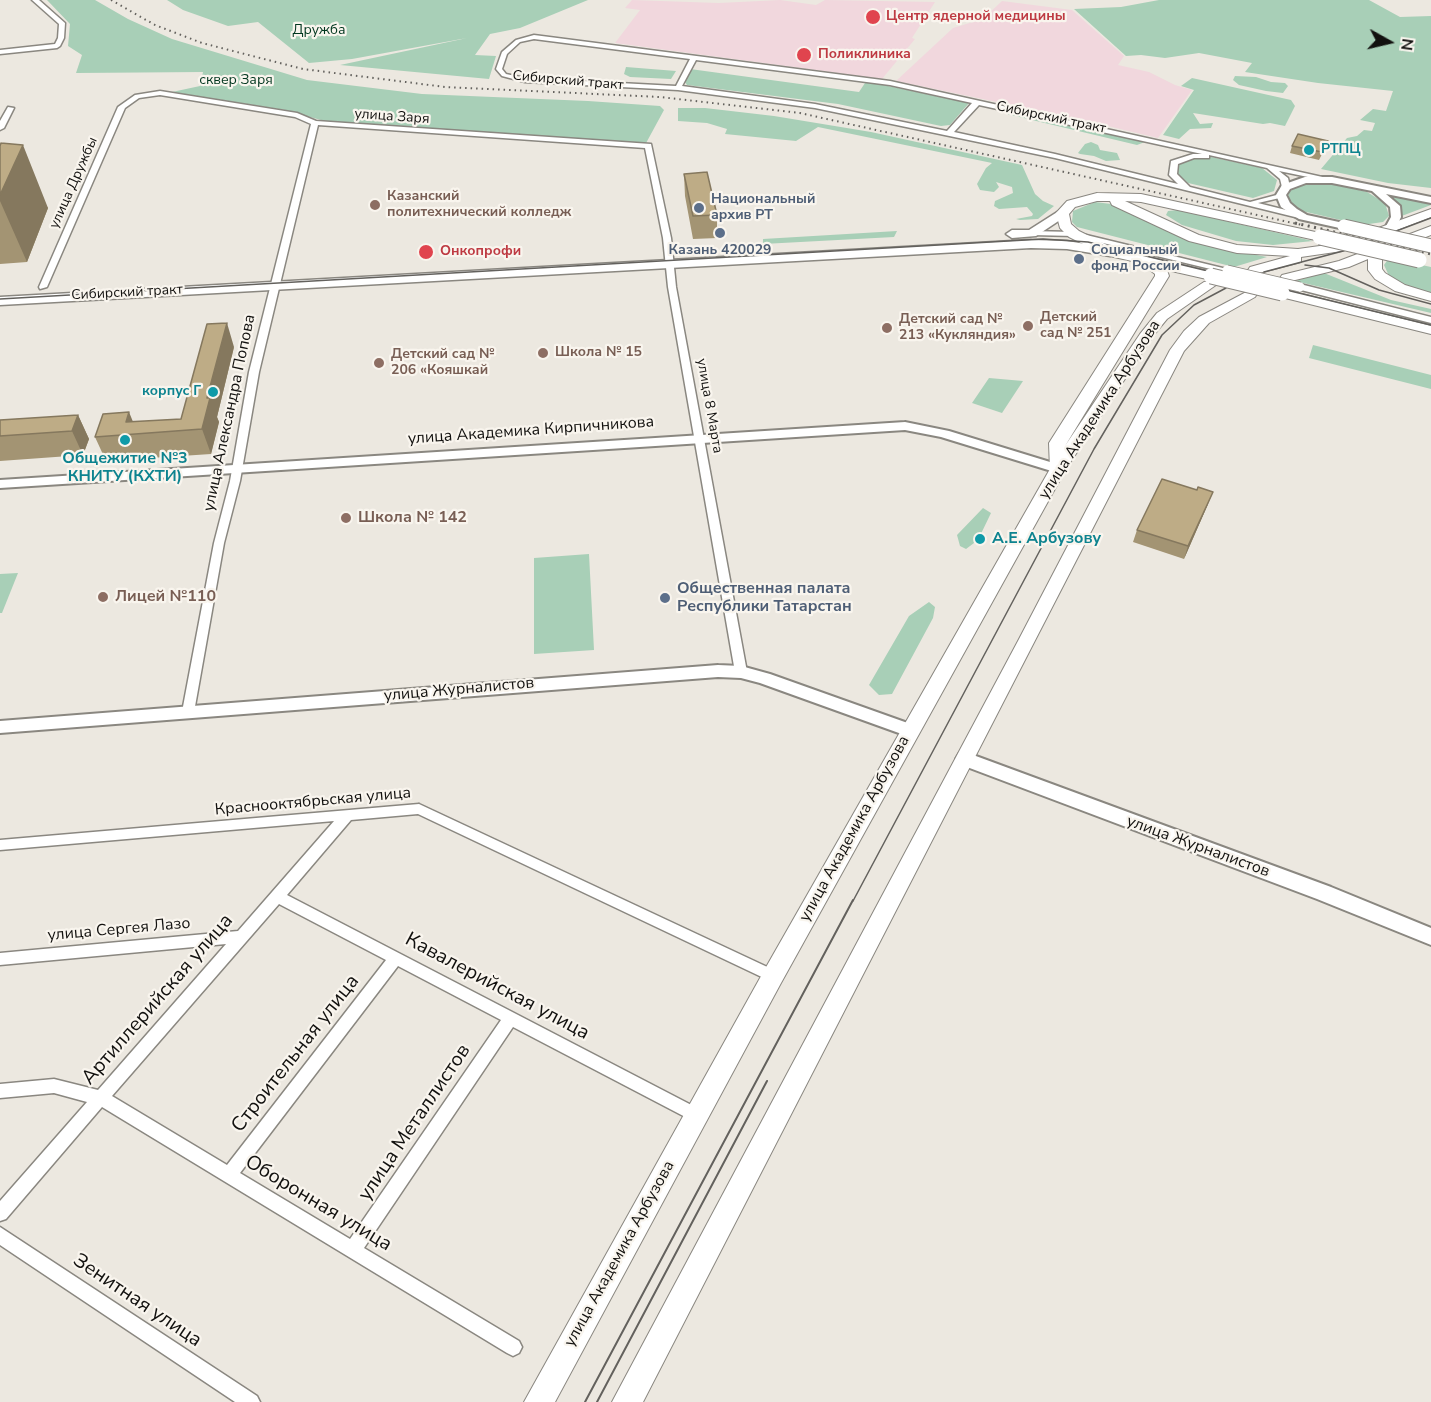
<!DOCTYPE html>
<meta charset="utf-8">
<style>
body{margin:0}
#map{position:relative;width:1431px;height:1402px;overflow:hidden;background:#ece8e0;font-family:"Nunito Sans",sans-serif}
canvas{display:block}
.north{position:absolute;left:1359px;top:12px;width:60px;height:60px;-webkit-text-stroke:4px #f9f5ee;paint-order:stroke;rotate:98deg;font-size:16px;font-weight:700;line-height:24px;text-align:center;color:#12110f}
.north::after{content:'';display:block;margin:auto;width:21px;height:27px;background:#12110f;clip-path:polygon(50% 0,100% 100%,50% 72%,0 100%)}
</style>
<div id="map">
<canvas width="1431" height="1402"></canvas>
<div class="north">N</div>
</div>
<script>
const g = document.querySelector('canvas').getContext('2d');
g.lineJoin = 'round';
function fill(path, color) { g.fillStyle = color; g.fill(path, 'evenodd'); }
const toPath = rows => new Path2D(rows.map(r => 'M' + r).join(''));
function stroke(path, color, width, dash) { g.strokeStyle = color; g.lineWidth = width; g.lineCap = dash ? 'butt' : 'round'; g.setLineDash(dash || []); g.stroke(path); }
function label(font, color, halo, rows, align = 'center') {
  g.font = font + ' "Nunito Sans",sans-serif'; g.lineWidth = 4.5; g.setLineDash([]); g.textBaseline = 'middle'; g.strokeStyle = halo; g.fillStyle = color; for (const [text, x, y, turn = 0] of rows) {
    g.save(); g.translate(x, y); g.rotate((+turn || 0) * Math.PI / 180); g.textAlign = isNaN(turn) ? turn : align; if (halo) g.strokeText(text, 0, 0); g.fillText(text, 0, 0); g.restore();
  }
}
fill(toPath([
 [632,0,719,3,780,0,816,5,825,0,935,2,912,38,915,39,882,79,615,43,640,10,625,8],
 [1002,1,1072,10,1124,56,1118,65,1149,72,1175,85,1192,90,1158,138,1074,118,896,81,953,28,983,19]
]), '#f1d7dd');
fill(toPath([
 [47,0,95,0,128,19,172,39,307,80,422,94,588,101,660,106,664,110,645,145,328,122,285,110,172,92,200,86,203,72,76,73,82,55,68,46,70,24],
 [167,0,588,0,520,28,490,34,475,55,496,56,489,79,340,65,467,38,352,59,309,63,258,22,228,26,183,10],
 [1159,0,1369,0,1400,17,1431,16,1431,188,1388,183,1321,169,1347,138,1357,136,1364,130,1372,131,1375,123,1360,120,1373,109,1386,111,1393,91,1318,83,1245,72,1252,63,1199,53,1165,58,1141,55,1126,56,1074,9,1121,7],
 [626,67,676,71,671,79,630,77,624,74],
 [690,69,859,92,865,83,869,82,969,103,950,125,941,126,838,104,687,85,685,82],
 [1235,76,1256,77,1271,82,1285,83,1288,86,1283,93,1266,91,1239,85,1233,80],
 [1192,78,1291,100,1295,106,1285,126,1270,123,1263,124,1193,113,1200,124,1213,123,1211,128,1190,129,1179,139,1163,135,1194,90,1181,86],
 [678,108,705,108,774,116,871,132,1022,165,1035,194,1043,201,1054,206,1038,219,1020,220,1016,219,1032,216,1033,214,1027,207,999,209,994,206,995,201,1013,193,1012,187,996,182,999,187,994,192,980,190,977,184,986,168,992,163,818,127,796,141,725,134,727,129,707,123,678,121],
 [1010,111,1139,139,1145,142,1137,145,1007,114],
 [1091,142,1098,145,1100,150,1117,153,1120,160,1106,161,1094,156,1080,154,1078,153,1085,144],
 [1199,157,1211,157,1262,168,1277,180,1274,191,1253,198,1188,183,1178,174,1177,167,1183,161],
 [1309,182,1332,183,1367,192,1385,203,1389,216,1383,222,1362,225,1302,211,1294,206,1288,198,1289,191,1295,186],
 [1379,191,1431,202,1431,205,1399,217,1398,206,1393,200],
 [1095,202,1119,205,1204,245,1267,257,1234,267,1077,227,1072,222,1073,211],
 [1178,210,1313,241,1273,245,1236,241,1182,225,1166,215,1168,211],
 [897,231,894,237,763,244,763,239],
 [1389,258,1431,267,1431,293,1408,286,1390,278,1384,265],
 [1324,273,1391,300,1431,309,1431,313,1295,281],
 [1313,345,1431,375,1431,389,1309,358],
 [989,378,1023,381,1002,413,972,403],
 [983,508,991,513,978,540,966,549,960,546,957,535],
 [589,554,594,650,534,654,534,558],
 [18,573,2,613,0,613,0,574],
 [929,602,935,607,933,618,892,694,879,695,869,685,909,616]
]), '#a8cfb7');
const minor = toPath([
 [32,0,39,0,65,23,64,38,60,46,57,48,0,54,0,50,55,44,58,38,59,24,32,0],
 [534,35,890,81,1336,180,1332,182,1279,171,1288,178,1290,187,1286,189,1282,187,1280,179,1267,168,1209,155,1209,158,1194,158,1178,164,1177,174,1190,187,1250,202,1284,193,1284,197,1258,203,1306,215,1306,219,1303,219,1055,158,815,108,678,90,525,82,502,76,496,69,502,52,516,40,534,35],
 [534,39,690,59,676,86,525,78,506,74,502,69,507,54,520,42,534,39],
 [696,60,890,85,972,103,947,131,815,104,682,86,696,60],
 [979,105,1202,154,1193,154,1171,161,1169,175,1178,184,1055,154,954,132,979,105],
 [160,91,297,113,316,121,651,144,671,238,676,287,747,672,745,675,741,676,735,672,668,287,663,238,645,148,318,125,259,372,240,481,224,543,194,712,192,715,184,715,182,712,214,543,230,481,249,372,311,124,295,117,160,95,139,98,125,108,47,287,40,289,39,287,118,107,135,95,160,91],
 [8,107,14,108,4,128,0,130,0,121,8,107],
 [1029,231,1074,232,1231,270,1227,273,1074,236,1032,235,1028,233,1029,231],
 [1300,284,1431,317,1431,323,1297,289,1296,287,1300,284],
 [419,804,778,972,780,976,778,980,773,982,768,980,418,814,351,820,287,895,701,1110,704,1115,701,1120,696,1122,691,1120,513,1027,364,1248,519,1341,522,1347,519,1353,513,1356,507,1353,102,1107,6,1219,0,1221,0,1201,87,1102,54,1093,0,1098,0,1084,54,1079,98,1090,226,944,0,965,0,953,238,931,334,821,0,850,0,840,419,804],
 [279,904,386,960,227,1165,112,1096,279,904],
 [398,966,501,1020,350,1239,240,1173,398,966],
 [0,1227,257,1396,260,1402,235,1402,0,1245,0,1227]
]);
const tertiary = toPath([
 [1305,177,1332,177,1431,197,1431,203,1386,194,1400,206,1401,217,1395,230,1391,231,1385,228,1391,217,1390,207,1372,191,1332,183,1306,183,1290,189,1286,195,1290,203,1297,209,1307,215,1348,224,1350,226,1344,229,1299,219,1281,207,1276,195,1282,185,1305,177],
 [905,422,949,431,1063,466,1065,469,1058,473,941,437,905,430,0,488,0,480,905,422],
 [718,665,741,666,770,674,916,726,918,731,916,736,910,737,760,683,741,678,718,677,0,733,0,721,718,665],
 [965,752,1331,887,1431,928,1431,945,1317,899,959,764,956,759,959,754,965,752]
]);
const secondary = toPath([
 [1062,209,1068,213,1066,216,1036,236,1012,238,1006,234,1012,230,1029,230,1062,209],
 [1031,240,1067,241,1110,248,1116,252,1110,256,1067,249,1031,248,0,305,0,297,1031,240]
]);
const primary = toPath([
 [1097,193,1141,194,1320,233,1327,237,1320,241,1141,202,1125,201,1199,235,1237,245,1298,249,1334,244,1431,209,1431,217,1342,251,1301,257,1301,262,1255,274,1250,273,1248,270,1250,267,1290,256,1237,253,1189,241,1112,205,1110,201,1097,201,1075,207,1069,214,1071,224,1079,231,1115,249,1216,273,1218,276,1211,280,1167,270,1169,276,1065,446,1140,334,1157,313,1204,282,1209,281,1216,285,1167,319,1153,336,1066,469,781,983,555,1402,524,1402,765,969,1050,469,1049,443,1155,276,1155,274,1141,263,1105,255,1069,237,1060,228,1056,213,1067,201,1097,193],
 [1431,226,1431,235,1382,254,1382,269,1385,273,1405,285,1431,293,1431,301,1395,291,1375,279,1368,270,1368,259,1349,267,1287,282,1280,278,1282,275,1339,261,1431,226],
 [1282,289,1431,326,1431,334,1277,296,1275,293,1282,289],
 [1250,290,1257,294,1255,297,1209,323,1184,351,643,1402,612,1402,1018,641,1170,350,1184,331,1199,317,1250,290]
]);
stroke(minor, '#8a8780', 3);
stroke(tertiary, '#8a8780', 4);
stroke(secondary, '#8a8780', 3);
stroke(primary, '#8a8780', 2);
fill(minor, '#fff');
fill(tertiary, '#fff');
fill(secondary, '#fff');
fill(primary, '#fff');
stroke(toPath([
 [1305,265,1329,268,1379,290,1431,304],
 [1264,272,1343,251,1431,218],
 [0,299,1043,239,1088,242,1431,325],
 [853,901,1094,449,1162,335,1194,305,1226,288]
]), '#63615d', 1.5);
stroke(toPath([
 [585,1402,853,900],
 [597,1402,767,1081]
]), '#63615d', 2);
stroke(toPath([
 [111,0,155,25,202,43,303,69,445,87,660,97,800,113,1302,225]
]), '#63615d', 2, [1.5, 4]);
stroke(toPath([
 [1295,223,1431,254]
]), '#63615d', 3, [2, 4.5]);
const minorBridge = toPath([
 [1227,270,1300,287]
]);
const tertiaryBridge = toPath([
 [1344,226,1431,246]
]);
const primaryBridge = toPath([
 [1320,237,1419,260],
 [1211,276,1282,293]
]);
stroke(minorBridge, '#8a8780', 11, []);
stroke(tertiaryBridge, '#8a8780', 15, []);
stroke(primaryBridge, '#8a8780', 17, []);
stroke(minorBridge, '#fff', 9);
stroke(tertiaryBridge, '#fff', 13);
stroke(primaryBridge, '#fff', 15);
fill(toPath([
 [0,146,48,208,27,262,0,264],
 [1292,146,1325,148,1319,160,1290,153],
 [684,174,717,215,717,238,693,239,685,196],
 [234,347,217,417,219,422,211,454,106,461,95,437,133,422,181,419],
 [78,415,89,439,83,455,0,461,0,420],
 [1208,504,1184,559,1133,542,1137,530]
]), '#a39473');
fill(toPath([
 [23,145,48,208,27,262,0,201,0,195],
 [227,323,234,347,217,417,219,422,211,454,202,429,207,398],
 [129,412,138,434,126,422],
 [78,415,89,439,83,455,72,431],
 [1213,492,1208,504,1184,559,1188,546]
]), '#85785e');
const building = toPath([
 [1298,134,1328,141,1322,152,1292,146,1298,134],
 [1,143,23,145,0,195,0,146,1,143],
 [707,172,717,215,693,216,684,174,707,172],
 [227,323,207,398,210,398,202,429,95,437,103,414,129,412,126,422,181,419,207,324,227,323],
 [78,415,72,431,0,436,0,420,78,415],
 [1162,479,1197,490,1198,487,1213,492,1188,546,1137,530,1162,479]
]);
fill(building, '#beac86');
stroke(building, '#85785e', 1.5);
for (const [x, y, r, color] of [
 [873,17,8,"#e0444e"],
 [804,55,8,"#e0444e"],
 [1309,150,6,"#0f9aa8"],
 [375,205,6,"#8d6e63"],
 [699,208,6,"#5c6f8a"],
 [720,233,6,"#5c6f8a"],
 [426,252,8,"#e0444e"],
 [1079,259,6,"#5c6f8a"],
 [1028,326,6,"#8d6e63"],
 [887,328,6,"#8d6e63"],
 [543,353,6,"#8d6e63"],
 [379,363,6,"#8d6e63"],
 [213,392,6,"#0f9aa8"],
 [125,440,6,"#0f9aa8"],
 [346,518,6,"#8d6e63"],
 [980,539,6,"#0f9aa8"],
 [103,597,6,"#8d6e63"],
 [665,598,6,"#5c6f8a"]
]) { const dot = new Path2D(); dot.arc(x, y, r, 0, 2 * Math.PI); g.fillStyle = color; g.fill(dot); stroke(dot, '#f9f5ee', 2); }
label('bold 14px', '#be3a42', '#f9f5ee', [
 ["Центр ядерной медицины",886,17],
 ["Поликлиника",818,55],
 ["Онкопрофи",440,252]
], 'left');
label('14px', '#00361e', '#f9f5ee', [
 ["Дружба",319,31],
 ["сквер Заря",236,81]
]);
label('14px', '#12110f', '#f9f5ee', [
 ["Сибирский тракт",568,81,5],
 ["улица Заря",392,117,4],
 ["Сибирский тракт",1051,118,12],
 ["улица Дружбы",74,183,-66],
 ["Сибирский тракт",127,293,-3],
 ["улица 8 Марта",709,406,80]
]);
label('bold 14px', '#0d838f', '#f9f5ee', [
 ["РТПЦ",1321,150],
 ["корпус Г",201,392,"right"]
], 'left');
label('bold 14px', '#785e54', '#f9f5ee', [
 ["Казанский",387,197],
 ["политехнический колледж",387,213],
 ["Детский",1040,318],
 ["сад № 251",1040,334],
 ["Детский сад №",899,320],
 ["213 «Кукляндия»",899,336],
 ["Школа № 15",555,353],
 ["Детский сад №",391,355],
 ["206 «Кояшкай",391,371]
], 'left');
label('bold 14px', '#4e5e75', '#f9f5ee', [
 ["Национальный",711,200],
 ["архив РТ",711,216],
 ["Казань 420029",720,251,"center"],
 ["Социальный",1091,251],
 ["фонд России",1091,267]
], 'left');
label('16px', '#12110f', '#f9f5ee', [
 ["улица Академика Арбузова",1100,410,-57],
 ["улица Александра Попова",230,413,-78],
 ["улица Академика Кирпичникова",531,431,-4],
 ["улица Журналистов",459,690,-5],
 ["Краснооктябрьская улица",313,802,-5],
 ["улица Академика Арбузова",855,829,-61],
 ["улица Журналистов",1198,847,20],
 ["улица Сергея Лазо",119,930,-5],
 ["улица Академика Арбузова",620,1254,-61]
]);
label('bold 16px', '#0d838f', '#f9f5ee', [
 ["Общежитие №3",125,459],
 ["КНИТУ (КХТИ)",125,477],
 ["А.Е. Арбузову",992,539,"left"]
]);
label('bold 16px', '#785e54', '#f9f5ee', [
 ["Школа № 142",358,518],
 ["Лицей №110",115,597]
], 'left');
label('bold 16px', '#4e5e75', '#f9f5ee', [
 ["Общественная палата",677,589],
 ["Республики Татарстан",677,607]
], 'left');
label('20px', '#12110f', '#f9f5ee', [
 ["Кавалерийская улица",497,987,28],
 ["Артиллерийская улица",158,1000,-49],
 ["Строительная улица",296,1054,-52],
 ["улица Металлистов",415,1123,-56],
 ["Оборонная улица",318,1204,31],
 ["Зенитная улица",137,1301,34]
]);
</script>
